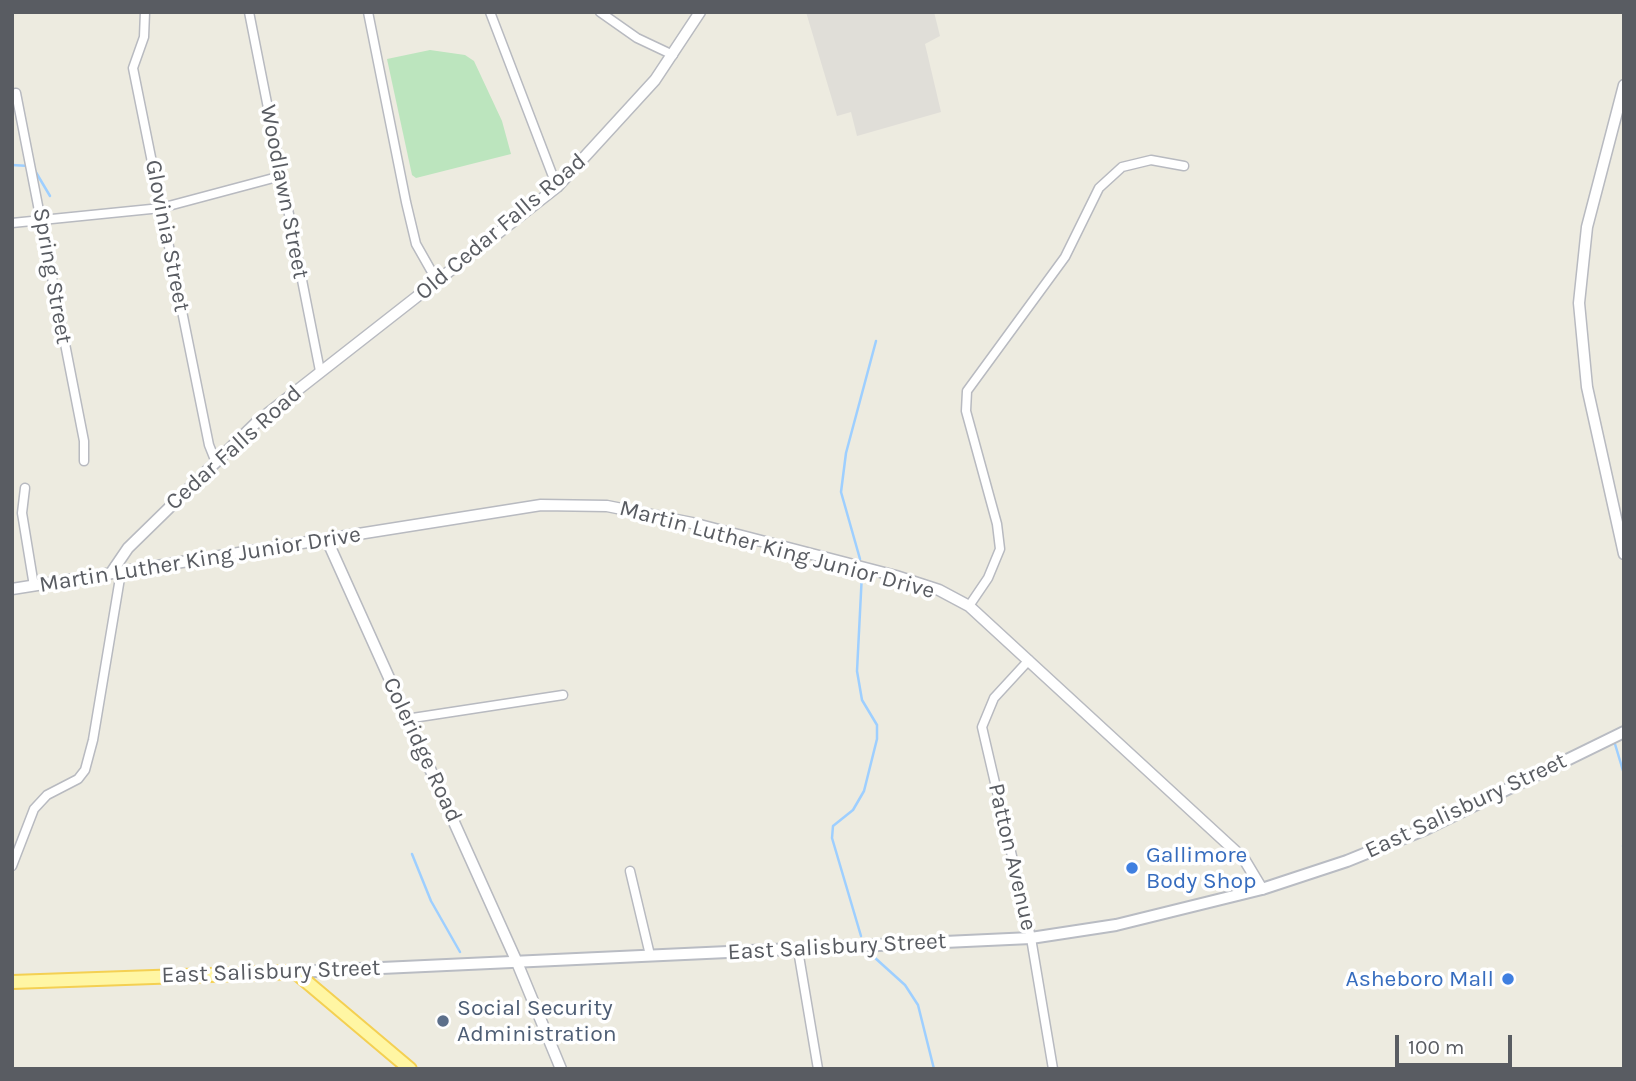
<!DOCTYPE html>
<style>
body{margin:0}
#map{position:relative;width:1636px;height:1081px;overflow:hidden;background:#edebe0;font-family:Karla,sans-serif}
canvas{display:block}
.frame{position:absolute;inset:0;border:14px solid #595c62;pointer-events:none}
.scale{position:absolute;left:1395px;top:1035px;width:117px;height:32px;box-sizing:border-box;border:4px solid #595c62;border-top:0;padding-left:9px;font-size:21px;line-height:24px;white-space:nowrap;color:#595c62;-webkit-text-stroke:5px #fff;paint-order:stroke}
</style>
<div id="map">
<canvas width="1636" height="1081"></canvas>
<div class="frame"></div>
<div class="scale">100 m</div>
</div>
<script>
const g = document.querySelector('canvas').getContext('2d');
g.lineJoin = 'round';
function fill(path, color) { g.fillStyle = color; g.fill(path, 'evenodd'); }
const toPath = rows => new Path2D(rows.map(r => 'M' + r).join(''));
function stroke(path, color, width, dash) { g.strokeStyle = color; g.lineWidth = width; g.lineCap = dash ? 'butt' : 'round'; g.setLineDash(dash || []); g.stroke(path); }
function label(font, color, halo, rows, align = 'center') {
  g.font = font + ' Karla,sans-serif'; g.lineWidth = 7; g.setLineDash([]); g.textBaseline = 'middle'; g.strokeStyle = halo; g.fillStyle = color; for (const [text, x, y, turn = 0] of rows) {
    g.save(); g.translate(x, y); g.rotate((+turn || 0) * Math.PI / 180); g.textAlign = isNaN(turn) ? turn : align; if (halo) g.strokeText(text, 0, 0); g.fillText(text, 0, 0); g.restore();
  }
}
fill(toPath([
 [806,12,934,12,940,36,925,44,941,112,857,136,851,112,837,116]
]), '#e0ded8');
fill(toPath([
 [430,50,465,55,474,61,502,121,511,154,416,178,412,175,387,59]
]), '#bce5be');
stroke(toPath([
 [12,165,29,166],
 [34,169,50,196],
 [860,559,841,492,846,453,876,341],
 [1615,744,1624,774],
 [1623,846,1624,845],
 [412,854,431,901,460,952],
 [861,936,832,838,833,826,853,810,864,791,877,739,877,725,862,700,857,671,862,573],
 [874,957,905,985,918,1005,934,1069]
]), '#9ecfff', 2.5);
const minor = toPath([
 [145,12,144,37,133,68,209,445,215,460],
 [249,12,320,371],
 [368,12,406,202,416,244,437,281],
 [490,12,557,187],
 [600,12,637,38,673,55],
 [16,93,84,441,84,461],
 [12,223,161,208,281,176],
 [25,488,22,513,34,586],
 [969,606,988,578,1000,549,997,524,966,411,967,391,1065,257,1099,188,1122,167,1151,160,1184,166],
 [1029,660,994,698,982,727,1031,938,1053,1069],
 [406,719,563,695],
 [12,866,34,809,47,795,78,779,85,770,93,740,121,572],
 [630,871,650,955],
 [798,950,818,1069]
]);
const tertiary = toPath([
 [1624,85,1587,227,1579,303,1587,387,1624,554],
 [327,540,516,960,561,1069],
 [111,573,128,548,258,421,557,187,655,80,700,12],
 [12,589,541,505,607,506,692,523,896,576,939,590,969,606,1244,859,1262,889]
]);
const secondary = toPath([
 [295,972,1031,938,1116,925,1262,889,1347,861,1426,829,1624,732]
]);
const primary = toPath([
 [12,982,295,972,410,1069]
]);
stroke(minor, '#b8bac0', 11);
stroke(tertiary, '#b8bac0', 13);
stroke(secondary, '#b9bcc3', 14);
stroke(primary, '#f4d052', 16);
stroke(minor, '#fff', 8);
stroke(tertiary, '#fff', 10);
stroke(secondary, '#fff', 10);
stroke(primary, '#fff6a3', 12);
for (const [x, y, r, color] of [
 [1132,868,7,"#3f7fe0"],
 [1508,979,7,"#3f7fe0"],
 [443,1021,7,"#5c6f8a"]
]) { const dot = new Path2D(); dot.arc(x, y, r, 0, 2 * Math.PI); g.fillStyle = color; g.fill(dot); stroke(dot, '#fff', 2.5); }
label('23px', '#595c62', '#fff', [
 ["Woodlawn Street",284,192,79],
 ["Old Cedar Falls Road",501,227,-40],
 ["Glovinia Street",167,236,79],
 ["Spring Street",52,276,80],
 ["Cedar Falls Road",234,448,-42],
 ["Martin Luther King Junior Drive",777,550,15],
 ["Martin Luther King Junior Drive",200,560,-9],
 ["Coleridge Road",422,750,65],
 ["East Salisbury Street",1466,806,-25],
 ["Patton Avenue",1012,857,77],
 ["East Salisbury Street",837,947,-3],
 ["East Salisbury Street",271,972,-2]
]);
label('23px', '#366cbe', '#fff', [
 ["Gallimore",1146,855],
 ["Body Shop",1146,881],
 ["Asheboro Mall",1494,979,"right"]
], 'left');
label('23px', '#4e5e75', '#fff', [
 ["Social Security",457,1008],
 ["Administration",457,1034]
], 'left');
</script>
